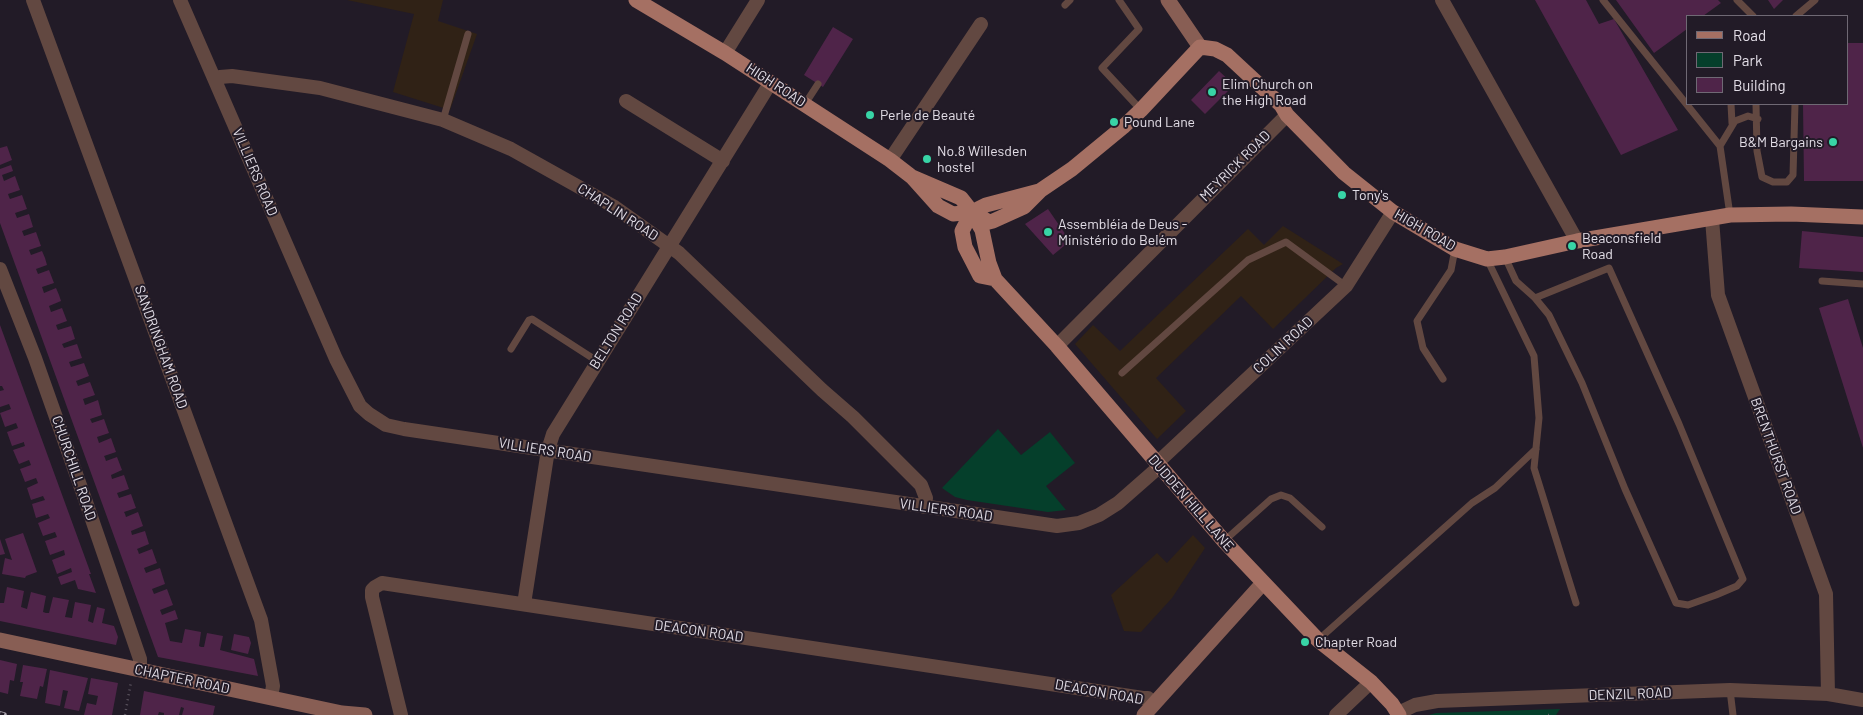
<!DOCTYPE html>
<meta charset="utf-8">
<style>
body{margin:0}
#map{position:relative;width:1863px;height:715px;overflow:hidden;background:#221b27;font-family:Barlow,sans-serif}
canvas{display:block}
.legend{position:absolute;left:1686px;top:15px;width:162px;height:90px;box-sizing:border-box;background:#221b27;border:1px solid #6f6974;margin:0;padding:6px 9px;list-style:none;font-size:15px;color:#e3dee7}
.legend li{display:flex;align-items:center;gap:10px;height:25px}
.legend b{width:25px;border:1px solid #6f6974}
</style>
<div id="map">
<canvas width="1863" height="715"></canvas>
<ul class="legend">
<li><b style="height:6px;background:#a57063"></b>Road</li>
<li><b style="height:14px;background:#053f2b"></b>Park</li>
<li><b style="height:14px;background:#4f2449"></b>Building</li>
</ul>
</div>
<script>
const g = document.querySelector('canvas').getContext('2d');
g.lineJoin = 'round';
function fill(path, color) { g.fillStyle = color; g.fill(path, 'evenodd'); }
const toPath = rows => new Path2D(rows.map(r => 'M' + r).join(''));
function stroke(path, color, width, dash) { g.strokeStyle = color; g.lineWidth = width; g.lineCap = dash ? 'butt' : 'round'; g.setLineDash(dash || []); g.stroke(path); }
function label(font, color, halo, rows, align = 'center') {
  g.font = font + ' Barlow,sans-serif'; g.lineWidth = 4; g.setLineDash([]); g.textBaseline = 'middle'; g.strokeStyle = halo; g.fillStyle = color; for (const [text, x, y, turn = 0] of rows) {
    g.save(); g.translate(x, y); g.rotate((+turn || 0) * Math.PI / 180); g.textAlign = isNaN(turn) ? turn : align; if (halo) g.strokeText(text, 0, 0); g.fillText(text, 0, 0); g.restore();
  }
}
fill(toPath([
 [347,0,443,0,438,21,477,34,450,110,393,92,414,14],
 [1283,226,1343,264,1336,268,1273,329,1241,296,1156,378,1186,411,1157,439,1075,344,1093,325,1120,351,1248,229,1264,245],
 [1193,535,1205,548,1172,598,1141,632,1124,631,1111,595,1157,553,1167,563]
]), '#302216');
fill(toPath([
 [998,429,1021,455,1050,432,1075,463,1046,486,1066,510,1048,512,967,500,955,497,942,488],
 [1560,709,1556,715,1429,715,1436,713]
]), '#053f2b');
fill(toPath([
 [1535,0,1586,0,1599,24,1614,19,1678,130,1621,155],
 [1616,0,1718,0,1721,3,1703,16,1687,16,1687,29,1654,53],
 [1768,0,1783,0,1774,9],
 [833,27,853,39,823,87,804,75],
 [1847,43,1863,43,1863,181,1804,181,1803,104,1847,104],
 [1219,71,1234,85,1205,114,1191,100],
 [7,146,12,160,0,165,0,148],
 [11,165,13,171,2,175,4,181,15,176,20,190,8,194,9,197,10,199,22,195,27,209,15,213,17,218,29,214,33,227,22,231,24,236,36,232,41,246,29,250,31,255,42,251,45,258,47,265,36,269,38,274,49,270,54,283,42,287,44,293,56,288,59,295,61,301,49,306,51,312,62,308,67,321,56,325,57,328,58,330,71,326,75,339,62,344,64,348,77,344,82,358,69,362,71,367,84,363,89,376,76,381,78,386,90,382,95,395,83,399,85,405,98,400,102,415,90,419,92,423,104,419,109,433,97,437,99,443,111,438,116,452,104,456,105,458,106,461,117,457,122,470,111,475,112,479,124,475,129,489,117,493,119,498,131,494,136,508,124,512,125,514,126,517,138,512,143,526,131,531,132,535,145,531,149,544,137,549,138,551,139,554,152,549,157,563,144,568,146,573,160,568,165,584,152,589,154,594,167,589,173,605,160,610,162,615,175,610,178,619,165,623,170,641,182,643,185,629,201,632,199,646,201,647,204,647,207,633,223,636,220,650,254,659,258,676,158,657,0,223,0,169],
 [1048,209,1070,241,1053,255,1025,224],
 [1802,231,1863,237,1863,272,1799,268],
 [1848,299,1863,348,1863,448,1819,308],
 [0,325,91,574,89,574,96,593,78,589,75,580,61,585,58,577,72,572,71,568,57,574,52,560,65,555,64,550,50,555,45,541,57,537,55,532,43,536,38,523,50,518,48,514,36,518,32,504,45,500,43,496,31,500,27,488,38,483,36,478,25,482,20,469,31,465,29,460,19,464,13,450,25,446,24,443,24,442,12,446,7,432,18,428,16,423,5,427,0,413,11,409,9,404,0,407,0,391,4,390,2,386,0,386],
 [23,533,37,572,26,576,25,578,2,574,5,558,12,560,5,539],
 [0,539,5,554,0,555],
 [7,587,24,591,21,607,27,609,31,592,46,596,43,612,46,613,49,613,53,597,69,600,65,617,72,618,75,602,91,605,88,621,93,623,97,607,105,609,102,623,114,626,118,637,116,645,0,621,0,603,4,603],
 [234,634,249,637,251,643,248,654,231,650],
 [0,660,17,664,14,681,10,680,8,694,0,692],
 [23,665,47,669,43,687,40,686,37,699,20,696,23,682,20,682],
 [50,670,88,678,79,711,64,708,68,691,63,690,60,706,45,703],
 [91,678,118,683,112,715,84,715,87,703,96,705,98,696,88,694],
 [144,691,215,706,213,715,182,715,184,708,181,707,179,715,164,715,164,713,159,712,158,715,140,715]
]), '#4f2449');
stroke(toPath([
 [125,715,131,682],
 [1548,715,1549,715]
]), '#5f5863', 2.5, [1, 4]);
stroke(toPath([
 [1119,0,1139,29,1102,68,1141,110],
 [1603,0,1720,146,1730,215],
 [1737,0,1753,16],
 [1065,5,1070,0],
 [1796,16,1815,0],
 [805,104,818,84],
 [1731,104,1732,123],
 [1756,104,1757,151,1762,177,1773,182,1787,182,1793,175,1795,104],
 [443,120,468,34],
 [1720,146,1735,121,1748,116,1758,119],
 [1505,257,1516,281,1535,298,1549,315,1582,383,1625,489,1676,603,1688,605,1716,595,1737,586,1743,579,1679,424,1609,268,1535,298],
 [1487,259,1534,356,1539,418,1534,468,1576,603],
 [1822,281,1863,284],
 [511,349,529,320,532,319,597,361],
 [1122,373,1248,260,1286,242,1346,286],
 [1443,379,1423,348,1417,321,1451,270,1455,249],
 [1224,541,1271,499,1281,495,1290,498,1322,527],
 [1318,640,1472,503,1495,488,1536,449],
 [1730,690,1733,715]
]), '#624841', 7);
stroke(toPath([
 [33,0,261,620,273,686,271,697],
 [180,0,336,359,360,406,369,414,386,425,404,429,1057,526,1079,523,1099,515,1118,503,1159,467],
 [1442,0,1577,241],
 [725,53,758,0],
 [215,80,220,77,232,76,320,88,443,120,511,149,613,206,679,253,822,390,853,417,921,485,926,498,924,507],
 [626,101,723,161],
 [890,160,981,24],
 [1712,219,1718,295,1826,594,1828,694],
 [0,269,35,358,86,502,140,659,140,670],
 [1057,346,1287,115],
 [1156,464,1346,286,1393,212],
 [524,604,548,450,553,434,771,82],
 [1398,713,1415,705,1437,701,1730,690,1828,694,1863,700],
 [401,715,372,597,372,590,375,587,382,583,1143,698,1148,698,1154,704],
 [1336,715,1371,682]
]), '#624841', 14);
stroke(toPath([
 [1168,0,1200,47],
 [0,640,342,713,365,715],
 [1144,715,1263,583]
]), '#885e54', 15);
stroke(toPath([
 [636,0,725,53,890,160,912,177,938,206,953,214,972,212,986,205,1039,191],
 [912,177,961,198,972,212,989,222,993,221,1024,207,1041,190,1072,169,1123,127,1141,110,1200,47,1215,49,1227,55,1281,105,1287,115,1344,173,1393,212,1455,249,1487,259,1505,257,1577,241,1730,215,1791,214,1863,217],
 [972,212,962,231,965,247,980,276,995,279],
 [972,213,982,230,989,263,995,279,1057,346,1224,541,1318,640,1371,682,1392,704,1399,715]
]), '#a57063', 15);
const rail = toPath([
 [0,714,4,715]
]);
stroke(rail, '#ada7b1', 5.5);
stroke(rail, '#221b27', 4, [11]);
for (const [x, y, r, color] of [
 [1212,92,5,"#38d4a6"],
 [870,115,5,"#38d4a6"],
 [1114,122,5,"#38d4a6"],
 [1833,142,5,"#38d4a6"],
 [927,159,5,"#38d4a6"],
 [1342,195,5,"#38d4a6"],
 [1048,232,5,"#38d4a6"],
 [1572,246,5,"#38d4a6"],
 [1305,642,5,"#38d4a6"]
]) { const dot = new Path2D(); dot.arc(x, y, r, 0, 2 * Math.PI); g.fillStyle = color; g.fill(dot); stroke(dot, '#221b27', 2); }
label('14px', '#e3dee7', '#221b27', [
 ["Elim Church on",1222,84],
 ["the High Road",1222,100],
 ["Perle de Beauté",880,115],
 ["Pound Lane",1124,122],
 ["B&M Bargains",1823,142,"right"],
 ["No.8 Willesden",937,151],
 ["hostel",937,167],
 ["Tony's",1352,195],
 ["Assembléia de Deus -",1058,224],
 ["Ministério do Belém",1058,240],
 ["Beaconsfield",1582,238],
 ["Road",1582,254],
 ["Chapter Road",1315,642]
], 'left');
label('14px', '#e3dee7', '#221b27', [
 ["HIGH ROAD",776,85,33],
 ["MEYRICK ROAD",1235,166,-45],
 ["VILLIERS ROAD",255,172,67],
 ["CHAPLIN ROAD",618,212,33],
 ["HIGH ROAD",1425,230,30],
 ["BELTON ROAD",616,331,-58],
 ["COLIN ROAD",1283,345,-43],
 ["SANDRINGHAM ROAD",161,347,70],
 ["VILLIERS ROAD",545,450,9],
 ["BRENTHURST ROAD",1776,456,70],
 ["CHURCHILL ROAD",74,468,71],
 ["DUDDEN HILL LANE",1191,503,49],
 ["VILLIERS ROAD",946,510,8],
 ["DEACON ROAD",699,631,8],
 ["CHAPTER ROAD",182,679,12],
 ["DEACON ROAD",1099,692,10],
 ["DENZIL ROAD",1630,694,-2]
]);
</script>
